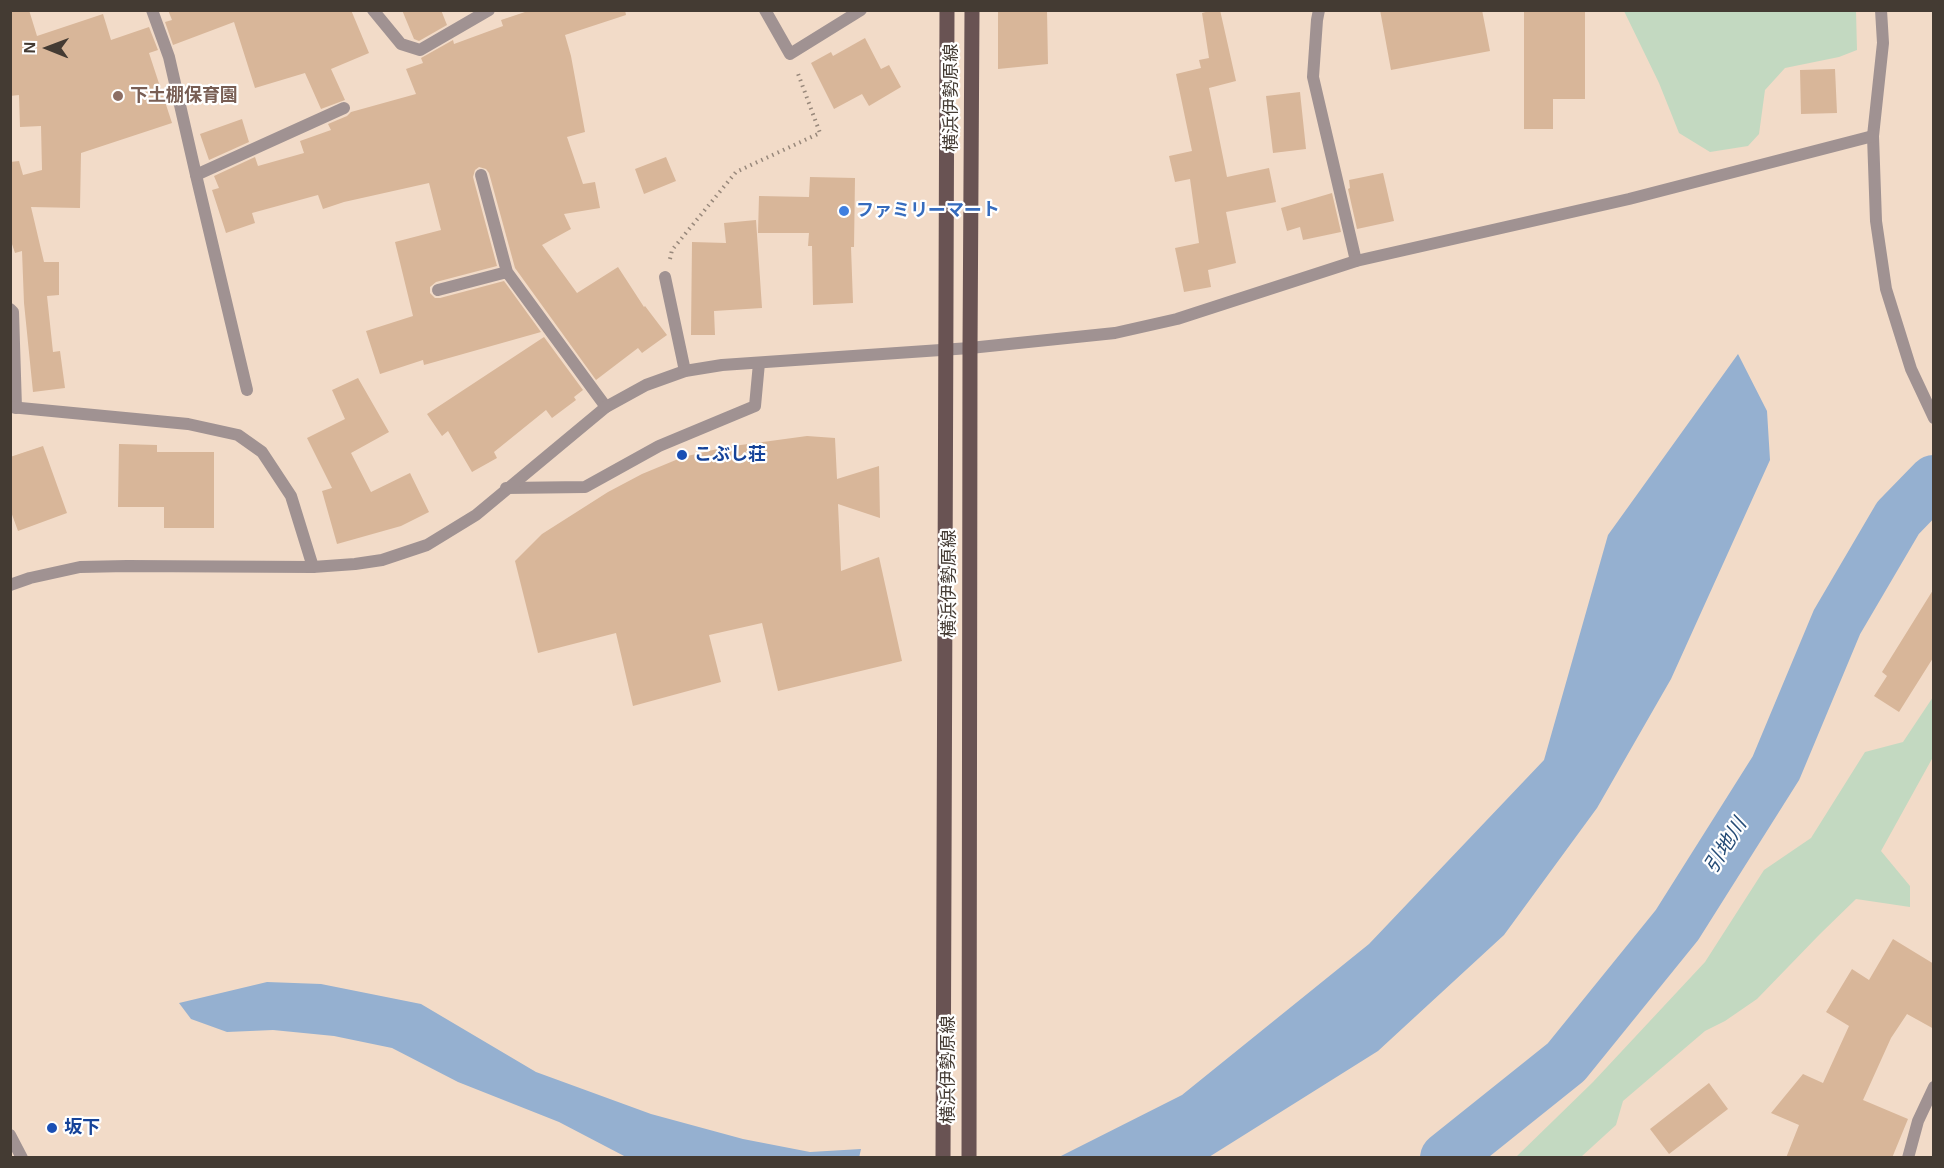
<!DOCTYPE html>
<meta charset="utf-8">
<style>
body{margin:0}
#map{position:relative;width:1944px;height:1168px;overflow:hidden;background:#f2dbc8;font-family:Arial,sans-serif}
canvas{display:block}
.frame{position:absolute;inset:0;border:12px solid #443b33;pointer-events:none}
.north{position:absolute;left:18px;top:18px;width:60px;height:60px;-webkit-text-stroke:4px #fff;paint-order:stroke;rotate:271deg;font-size:16px;font-weight:700;line-height:24px;text-align:center;color:#443b33}
.north::after{content:'';display:block;margin:auto;width:21px;height:27px;background:#443b33;clip-path:polygon(50% 0,100% 100%,50% 72%,0 100%)}
</style>
<div id="map">
<canvas width="1944" height="1168"></canvas>
<div class="frame"></div>
<div class="north">N</div>
</div>
<script>
const g = document.querySelector('canvas').getContext('2d');
g.lineJoin = 'round';
function fill(path, color) { g.fillStyle = color; g.fill(path, 'evenodd'); }
const toPath = rows => new Path2D(rows.map(r => 'M' + r).join(''));
function stroke(path, color, width, dash) { g.strokeStyle = color; g.lineWidth = width; g.lineCap = dash ? 'butt' : 'round'; g.setLineDash(dash || []); g.stroke(path); }
function label(font, color, halo, rows, align = 'center') {
  g.font = font + ' Arial,"Noto Sans JP",sans-serif'; g.lineWidth = 4.5; g.setLineDash([]); g.textBaseline = 'middle'; g.strokeStyle = halo; g.fillStyle = color; for (const [text, x, y, turn = 0] of rows) {
    g.save(); g.translate(x, y); g.rotate((+turn || 0) * Math.PI / 180); g.textAlign = isNaN(turn) ? turn : align; if (halo) g.strokeText(text, 0, 0); g.fillText(text, 0, 0); g.restore();
  }
}
fill(toPath([
 [1624,11,1856,11,1857,50,1839,57,1785,68,1765,90,1759,134,1748,146,1710,152,1679,133,1659,83],
 [1933,697,1933,757,1881,851,1910,886,1910,907,1856,899,1820,934,1757,999,1725,1021,1705,1031,1623,1101,1616,1125,1581,1157,1516,1157,1593,1082,1705,962,1764,870,1811,838,1865,752,1903,742]
]), '#c3d9c1');
fill(toPath([
 [1738,354,1767,411,1770,460,1671,679,1597,808,1504,935,1378,1051,1209,1157,1059,1157,1182,1095,1369,944,1544,760,1608,535],
 [267,982,321,984,421,1004,536,1072,651,1114,743,1139,810,1152,861,1149,859,1158,626,1157,559,1122,458,1082,392,1048,334,1036,273,1030,227,1032,191,1019,179,1003]
]), '#95b0d0');
stroke(toPath([
 [1446,1158,1566,1062,1677,925,1776,768,1837,622,1898,518,1934,481]
]), '#95b0d0', 52);
fill(toPath([
 [10,10,29,10,37,36,103,14,111,40,149,27,158,50,149,53,172,123,81,153,80,208,31,207,44,262,59,262,59,295,47,296,53,352,60,351,65,388,33,392,24,303,22,251,15,253,10,238,10,162,19,161,23,175,42,170,41,126,20,127,19,95,10,96],
 [168,10,351,10,369,53,331,69,345,100,321,109,305,73,255,88,234,22,173,45,165,22,172,20],
 [402,10,441,10,447,25,419,41,414,39],
 [531,10,625,10,626,15,565,35,571,56,585,132,567,137,583,184,595,182,600,208,564,214,571,229,542,245,577,293,618,267,644,307,645,306,667,335,642,353,638,348,596,380,515,268,489,173,486,169,479,167,475,170,473,177,497,266,436,282,430,287,430,293,435,298,440,298,504,281,541,332,424,365,423,360,380,374,366,331,413,316,395,242,441,230,429,183,344,202,323,209,318,195,252,213,255,223,226,233,212,190,219,188,214,176,255,157,258,166,304,153,300,141,331,130,328,124,347,116,351,112,416,94,406,69,423,63,421,58,453,40,454,44,503,26,501,20],
 [998,10,1047,10,1048,64,998,69],
 [1213,10,1220,10,1236,81,1209,88,1227,177,1269,168,1276,202,1226,212,1236,263,1208,270,1211,287,1184,292,1175,248,1199,243,1190,179,1175,182,1169,156,1192,151,1176,74,1201,68,1199,60,1209,58,1202,13],
 [1380,10,1482,10,1490,51,1391,70],
 [1524,10,1585,10,1585,99,1553,99,1553,129,1524,129],
 [865,38,881,69,889,65,901,87,869,106,862,94,834,109,811,63,831,52,833,56],
 [1835,69,1837,113,1801,114,1800,70],
 [1300,92,1306,149,1273,153,1266,96],
 [242,119,249,142,209,160,200,134],
 [666,157,676,181,644,194,635,169],
 [1383,173,1394,221,1357,229,1348,189,1350,188,1349,180],
 [810,177,855,178,854,247,851,247,853,303,813,305,812,246,808,246,809,233,758,233,759,196,809,197],
 [1332,193,1341,232,1303,240,1300,227,1287,231,1281,208],
 [756,220,762,308,714,311,715,335,691,335,692,242,726,243,724,223],
 [544,337,583,390,574,397,576,400,552,418,546,410,494,452,497,458,472,472,448,431,442,436,427,414],
 [358,378,389,432,351,453,371,492,410,473,429,512,401,526,337,544,322,491,332,488,307,438,345,419,332,390],
 [807,436,835,438,837,479,879,466,880,518,838,504,841,571,879,557,902,661,778,691,762,623,709,635,721,682,633,706,616,633,538,653,515,561,542,534,608,492,642,474,683,457,726,447],
 [119,444,157,445,157,452,214,452,214,528,164,528,164,507,118,507],
 [43,446,67,513,18,531,10,509,10,457],
 [1933,590,1933,658,1899,712,1874,696,1887,676,1882,672],
 [1893,939,1934,964,1934,1029,1907,1014,1891,1038,1863,1100,1908,1119,1892,1158,1786,1158,1799,1125,1771,1113,1803,1074,1823,1083,1849,1026,1826,1012,1852,969,1869,980],
 [1709,1083,1728,1109,1669,1154,1650,1129]
]), '#d8b699');
stroke(toPath([
 [670,259,672,250,736,172,820,133,797,71]
]), '#98887b', 4, [1.5, 4.5]);
stroke(toPath([
 [665,277,685,371],
 [10,309,13,312,16,408],
 [247,390,196,175,344,108],
 [506,488,585,487,659,446,755,406,759,363]
]), '#a09292', 12);
stroke(toPath([
 [152,10,169,57,196,175],
 [373,10,401,44,420,50,489,10],
 [765,10,790,54,861,10],
 [1319,10,1317,20,1313,77,1356,261],
 [1881,10,1883,43,1873,136,1876,221,1886,289,1911,369,1934,418],
 [481,175,507,272,606,407],
 [438,290,507,272],
 [10,407,188,424,238,435,262,452,291,496,313,567]
]), '#a09292', 12);
stroke(toPath([
 [10,585,30,578,80,567,127,566,313,567,355,564,382,560,427,545,476,515,606,407,646,385,685,371,722,365,970,348,1115,333,1177,319,1356,261,1629,199,1873,136],
 [10,1135,22,1158],
 [1908,1158,1918,1121,1934,1087]
]), '#a09292', 12);
stroke(toPath([
 [943,1158,947,10],
 [969,1158,970,348,972,10]
]), '#695353', 15);
for (const [x, y, r, color] of [
 [118,96,6,"#8d6e63"],
 [844,211,6,"#3f7fe0"],
 [682,455,6,"#1a4fb4"],
 [52,1128,6,"#1a4fb4"]
]) { const dot = new Path2D(); dot.arc(x, y, r, 0, 2 * Math.PI); g.fillStyle = color; g.fill(dot); stroke(dot, '#fff', 2); }
label('bold 18px', '#785e54', '#fff', [
 ["下土棚保育園",130,96]
], 'left');
label('18px', '#443b33', '#fff', [
 ["横浜伊勢原線",952,98,-90],
 ["横浜伊勢原線",950,584,-90],
 ["横浜伊勢原線",949,1070,-90]
]);
label('bold 18px', '#366cbe', '#fff', [
 ["ファミリーマート",856,211]
], 'left');
label('bold 18px', '#164399', '#fff', [
 ["こぶし荘",694,455],
 ["坂下",64,1128]
], 'left');
label('italic 20px', '#244b76', '#fff', [
 ["引地川",1726,846,-58]
]);
</script>
